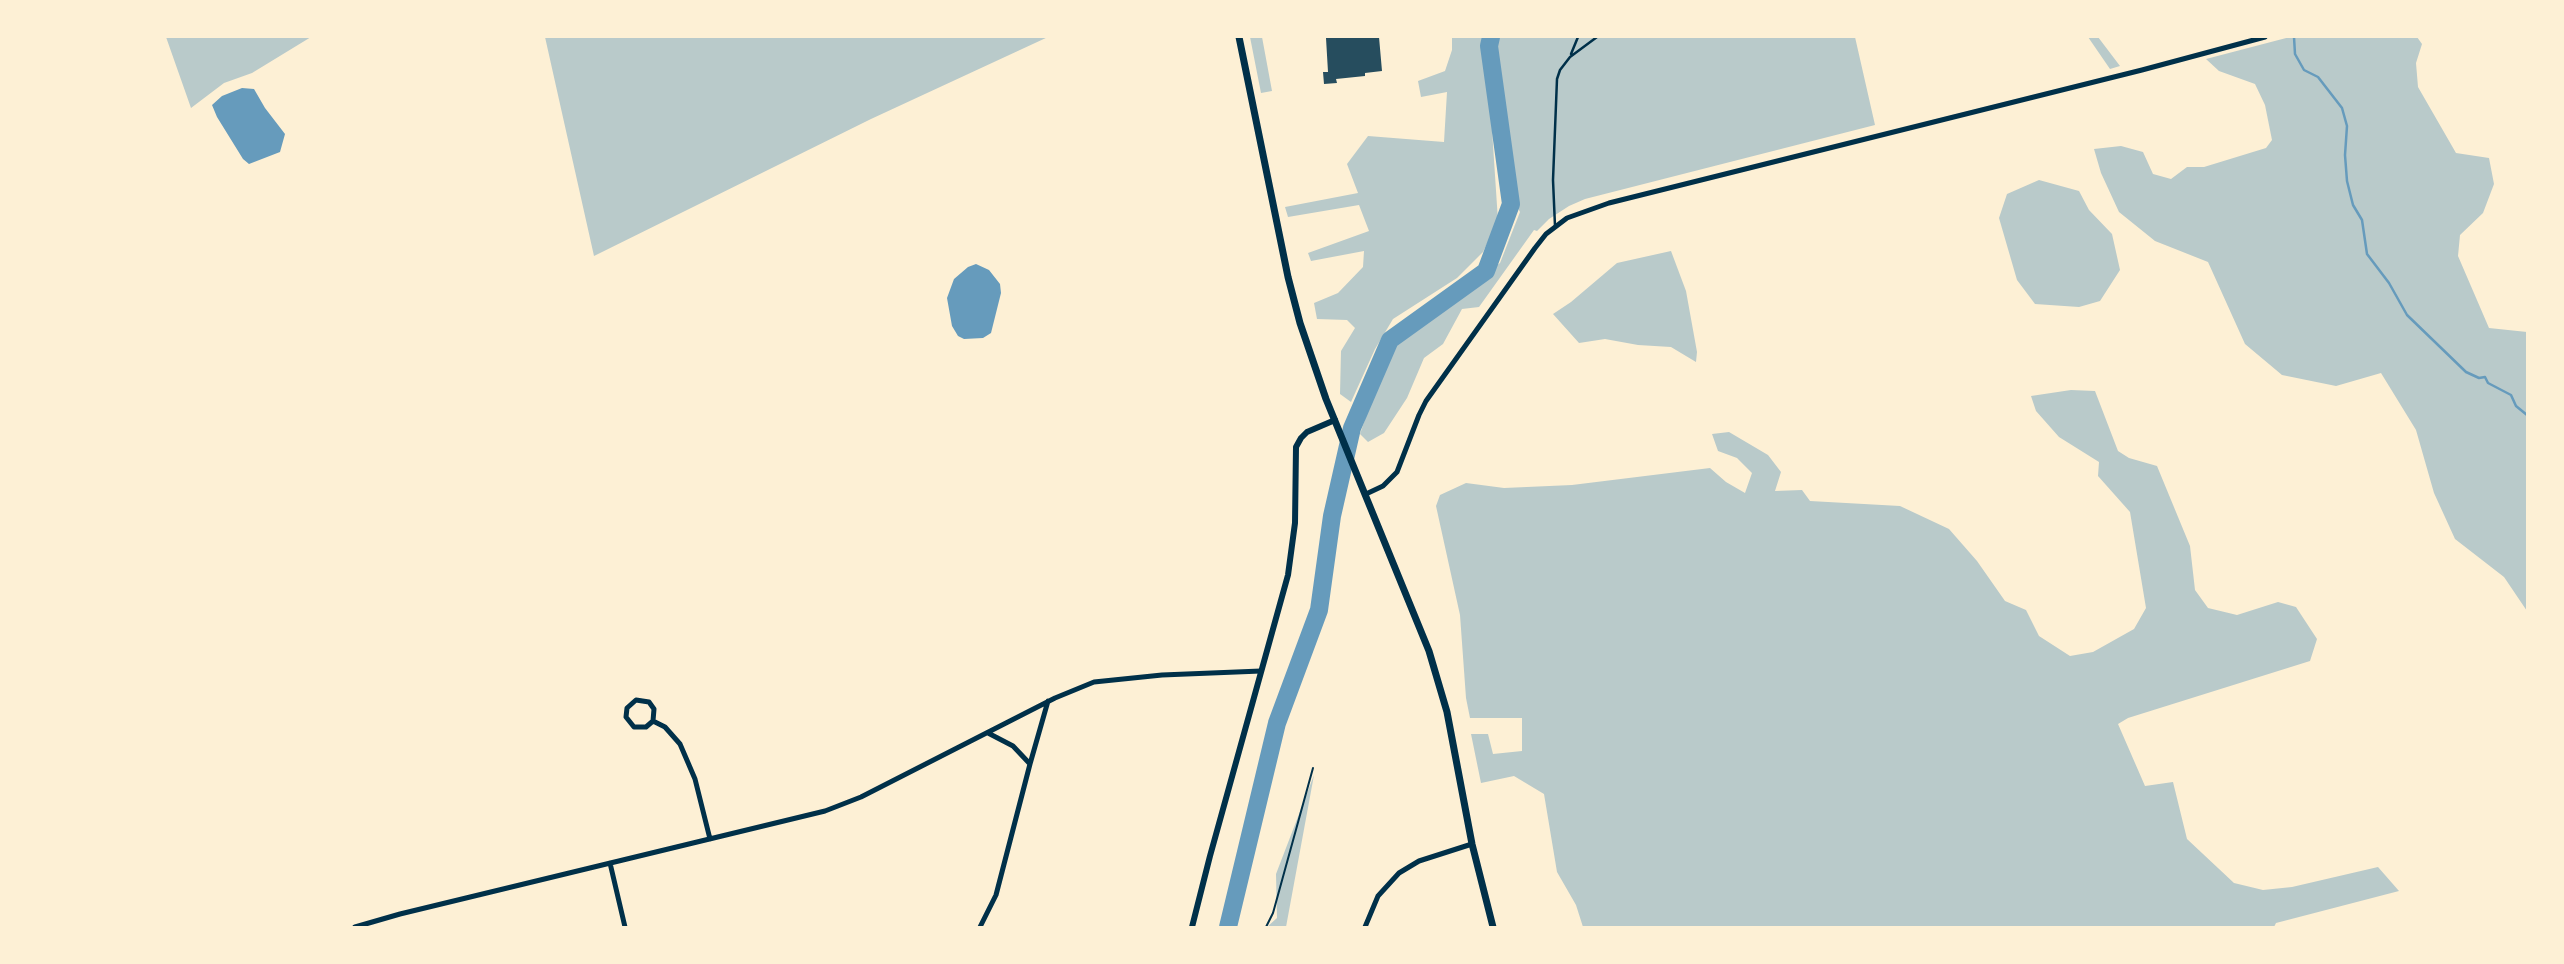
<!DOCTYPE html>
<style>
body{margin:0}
#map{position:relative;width:2564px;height:964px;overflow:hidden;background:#fdf0d5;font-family:Georgia,serif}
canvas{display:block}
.frame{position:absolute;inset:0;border:38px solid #fdf0d5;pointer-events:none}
</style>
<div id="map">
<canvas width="2564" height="964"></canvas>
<div class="frame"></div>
</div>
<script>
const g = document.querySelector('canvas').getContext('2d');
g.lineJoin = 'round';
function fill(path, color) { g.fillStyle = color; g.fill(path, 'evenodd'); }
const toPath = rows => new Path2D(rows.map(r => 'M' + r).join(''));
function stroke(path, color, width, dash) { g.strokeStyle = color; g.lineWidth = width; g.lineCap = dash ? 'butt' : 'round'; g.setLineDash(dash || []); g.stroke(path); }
fill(toPath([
 [166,37,311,37,252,73,224,83,191,108],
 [545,37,1048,37,871,119,594,256],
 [1250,37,1262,37,1272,91,1261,93],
 [1452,37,1482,37,1490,99,1498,221,1483,252,1457,278,1393,319,1375,349,1351,402,1340,394,1341,351,1355,328,1347,320,1317,319,1314,303,1338,293,1363,267,1364,251,1311,261,1308,253,1369,231,1359,205,1288,217,1285,207,1358,193,1347,164,1368,136,1444,142,1447,92,1421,97,1418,81,1445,71,1452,50],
 [1488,37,1855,37,1875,125,1585,199,1569,206,1549,219,1537,231,1534,230,1479,307,1462,309,1443,344,1424,358,1407,398,1384,433,1368,442,1360,434,1392,341,1500,263,1520,212,1497,167,1504,166],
 [2088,37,2098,37,2120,66,2110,69],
 [2290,37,2417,37,2422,44,2416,63,2418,87,2456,153,2489,158,2494,184,2483,213,2460,235,2458,256,2489,328,2527,332,2527,611,2504,577,2455,539,2434,493,2416,430,2381,373,2336,386,2282,375,2245,344,2208,262,2155,241,2119,212,2101,173,2094,149,2121,146,2143,152,2153,174,2171,179,2187,167,2204,167,2266,148,2272,140,2265,105,2255,84,2219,71,2206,59],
 [2039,180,2079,191,2089,210,2112,234,2120,270,2100,301,2079,307,2035,304,2017,280,1999,218,2007,194],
 [1671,251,1686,291,1697,352,1696,362,1671,347,1638,345,1605,339,1579,343,1553,314,1571,302,1617,263],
 [2071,390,2095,391,2118,451,2129,458,2157,466,2190,546,2195,590,2208,608,2237,615,2278,602,2296,607,2317,639,2310,661,2128,718,2118,724,2145,786,2173,782,2187,839,2234,883,2263,890,2292,887,2378,867,2399,891,2276,923,2274,927,1583,927,1576,905,1557,872,1544,794,1514,776,1481,783,1471,734,1488,734,1493,754,1522,751,1522,718,1470,718,1466,698,1460,615,1436,506,1440,495,1466,483,1504,488,1572,485,1710,468,1726,482,1745,493,1752,473,1737,458,1718,451,1712,434,1729,432,1768,455,1781,472,1775,491,1802,490,1810,501,1900,506,1949,529,1977,561,2005,601,2026,610,2039,636,2070,656,2093,652,2134,629,2146,608,2130,512,2098,476,2099,462,2059,437,2036,411,2031,396],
 [1314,775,1286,927,1267,927,1277,918,1276,874]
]), '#b9caca');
fill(toPath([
 [242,88,254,89,265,108,285,134,280,152,249,164,243,159,217,117,212,105,222,96],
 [976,264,989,270,1000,284,1001,293,991,333,983,338,964,339,958,336,952,326,947,298,954,279,968,267]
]), '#669bbc');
stroke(toPath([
 [2294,37,2295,54,2304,70,2318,77,2342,108,2347,126,2345,155,2347,181,2353,205,2362,220,2367,254,2389,283,2407,315,2466,372,2479,378,2485,377,2488,383,2511,395,2516,406,2527,415]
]), '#669bbc', 2.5);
stroke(toPath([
 [1228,927,1277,723,1319,610,1332,516,1352,428,1390,340,1486,271,1511,204,1489,46,1491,37]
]), '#669bbc', 18);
fill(toPath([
 [1332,37,1379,37,1382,71,1365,73,1365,76,1336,79,1337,83,1324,84,1323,72,1328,72,1326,38]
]), '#264d5e');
stroke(toPath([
 [1266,927,1273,913,1313,768]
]), '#003049', 2);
stroke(toPath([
 [1571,54,1578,37],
 [1555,226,1553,180,1557,79,1560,70,1570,57,1597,37]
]), '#003049', 2.5);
stroke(toPath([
 [1366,494,1383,486,1397,472,1419,415,1426,401,1535,248,1546,234,1567,218,1609,203,2142,70,2265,37],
 [653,721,646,727,634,727,626,717,627,708,636,700,649,702,654,709,653,721,665,727,680,744,695,779,710,839],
 [1030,764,1048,701],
 [610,863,625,927],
 [355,927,400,914,825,811,861,797,1055,698,1094,682,1162,675,1261,671],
 [980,927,996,895,1030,764,1013,746,988,733],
 [1365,927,1378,896,1399,873,1419,861,1472,844]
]), '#003049', 5);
stroke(toPath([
 [1192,927,1210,856,1288,575,1295,523,1296,447,1301,438,1307,432,1335,420]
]), '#003049', 6);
stroke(toPath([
 [1239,37,1288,277,1300,323,1326,399,1429,651,1447,712,1472,844,1493,927]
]), '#003049', 7);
</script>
